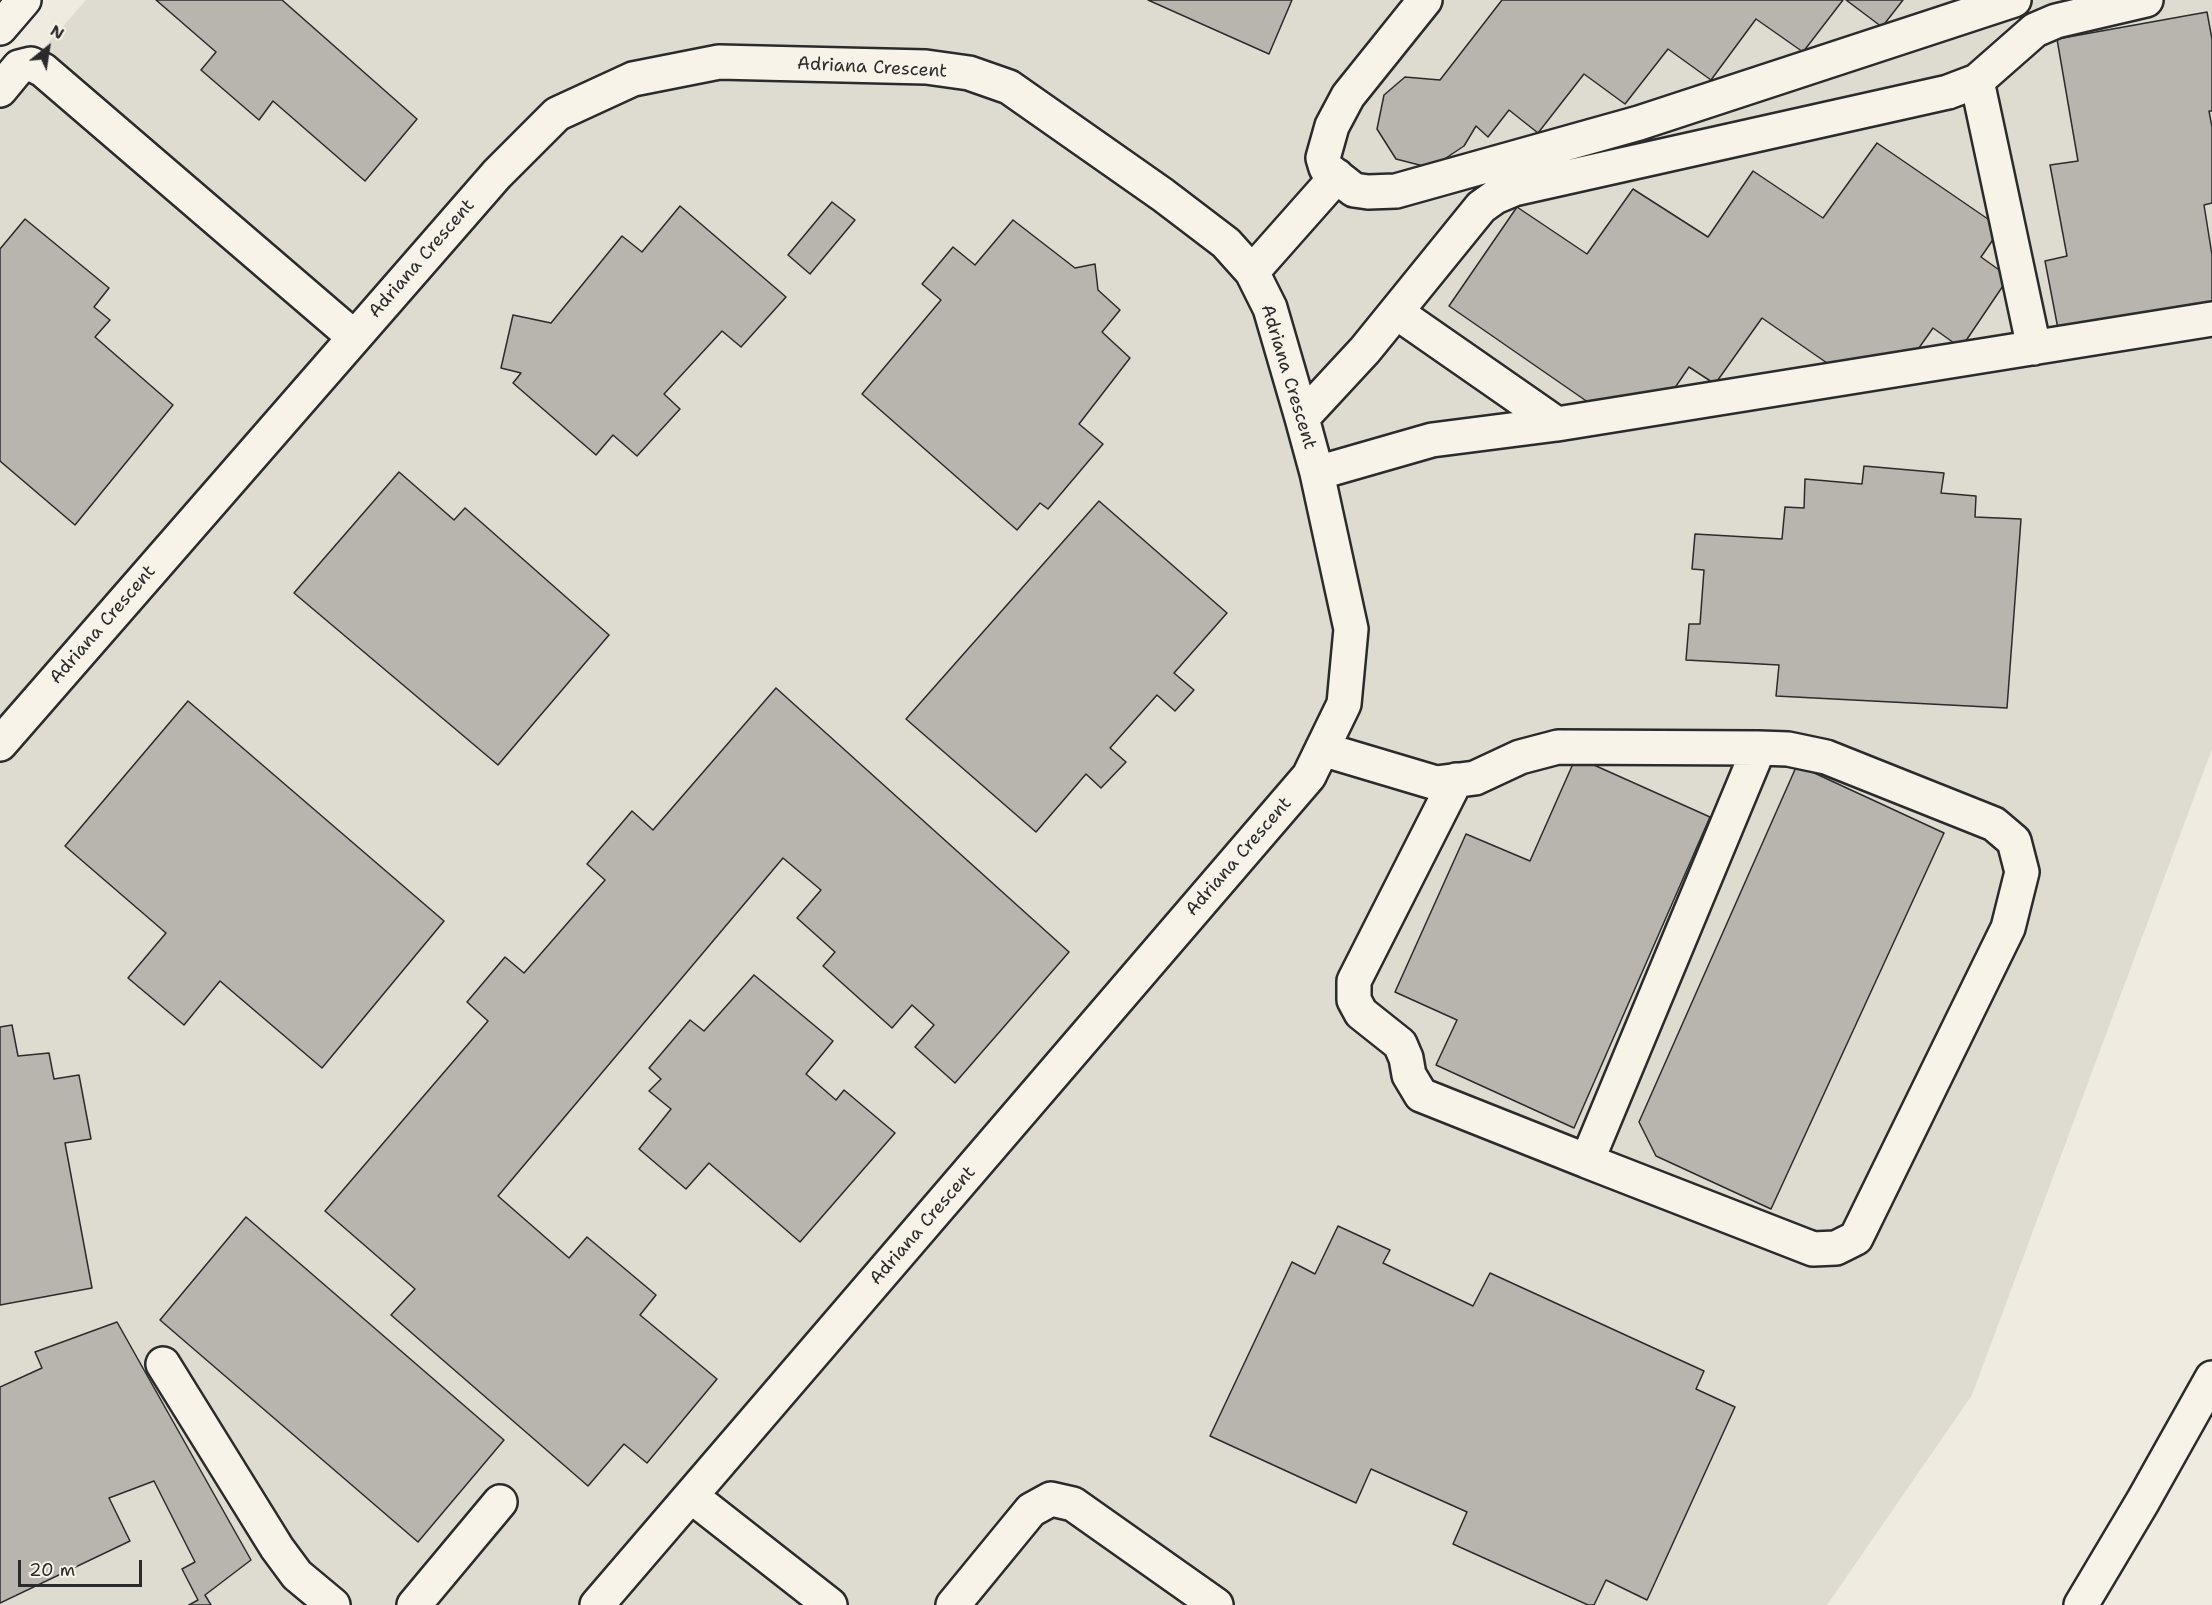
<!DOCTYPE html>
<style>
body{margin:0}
#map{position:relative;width:2212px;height:1605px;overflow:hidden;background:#efebe0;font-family:"Shantell Sans",sans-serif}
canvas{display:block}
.north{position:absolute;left:18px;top:18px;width:60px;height:60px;-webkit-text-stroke:4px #f7f3e8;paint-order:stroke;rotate:30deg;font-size:16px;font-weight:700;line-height:24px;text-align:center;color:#2b2b2b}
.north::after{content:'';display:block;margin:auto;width:21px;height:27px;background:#2b2b2b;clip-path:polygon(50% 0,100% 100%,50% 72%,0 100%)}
.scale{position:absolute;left:18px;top:1560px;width:124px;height:27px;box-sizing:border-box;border:3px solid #2b2b2b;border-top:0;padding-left:8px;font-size:18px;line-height:21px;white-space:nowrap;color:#2b2b2b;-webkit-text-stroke:4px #f7f3e8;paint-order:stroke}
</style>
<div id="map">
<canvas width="2212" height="1605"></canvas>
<div class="north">N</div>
<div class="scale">20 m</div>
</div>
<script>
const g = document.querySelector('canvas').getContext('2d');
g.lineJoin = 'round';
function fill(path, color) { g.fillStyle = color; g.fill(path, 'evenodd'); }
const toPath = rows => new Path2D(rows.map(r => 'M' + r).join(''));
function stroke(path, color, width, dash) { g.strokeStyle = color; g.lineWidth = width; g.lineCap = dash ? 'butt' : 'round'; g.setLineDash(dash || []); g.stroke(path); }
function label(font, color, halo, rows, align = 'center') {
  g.font = font + ' "Shantell Sans",sans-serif'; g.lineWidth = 4.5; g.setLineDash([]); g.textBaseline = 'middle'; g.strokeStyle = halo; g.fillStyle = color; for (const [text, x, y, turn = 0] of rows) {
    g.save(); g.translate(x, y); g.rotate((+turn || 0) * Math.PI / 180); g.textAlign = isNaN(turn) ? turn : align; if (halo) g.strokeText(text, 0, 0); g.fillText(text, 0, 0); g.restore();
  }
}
fill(toPath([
 [86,0,2212,0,2212,749,1972,1395,1827,1605,0,1605,0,98]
]), '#dedbd1');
const building = toPath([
 [156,0,282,0,417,119,365,181,273,101,259,120,201,70,216,52,156,0],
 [1148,0,1292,0,1269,54,1148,0],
 [1502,0,1843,0,1803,52,1756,19,1711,80,1668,49,1625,104,1584,74,1538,133,1509,110,1488,137,1476,126,1464,146,1431,168,1396,159,1377,129,1384,95,1405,77,1440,80,1502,0],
 [1846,0,1903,0,1882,27,1846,0],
 [2207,12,2212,39,2212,111,2209,111,2212,127,2212,203,2204,205,2212,255,2212,303,2059,334,2045,261,2067,256,2050,165,2078,161,2057,39,2207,12],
 [1877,143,2001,228,1981,257,2009,277,1961,348,1933,328,1909,362,1840,372,1762,318,1715,384,1689,367,1670,395,1595,407,1449,306,1517,207,1587,254,1633,189,1708,237,1753,171,1823,218,1877,143],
 [832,202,855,220,810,274,788,255,832,202],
 [680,206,786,297,741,347,722,331,664,394,680,409,637,456,613,435,596,455,513,383,521,373,501,368,513,315,551,323,622,236,642,252,680,206],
 [25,219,109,288,94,307,110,320,95,337,173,405,75,525,0,461,0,249,25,219],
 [1013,220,1075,268,1095,264,1098,290,1120,310,1102,332,1130,358,1079,424,1103,444,1048,509,1040,503,1017,530,862,394,941,300,922,284,953,247,975,265,1013,220],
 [1864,466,1944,473,1941,493,1976,496,1975,517,2021,519,2007,708,1776,696,1779,665,1686,660,1689,624,1700,624,1704,570,1692,569,1695,534,1782,539,1785,507,1804,508,1805,479,1862,484,1864,466],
 [399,472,454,520,465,508,609,635,498,765,294,593,399,472],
 [1099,501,1227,613,1174,673,1194,690,1175,711,1157,695,1110,748,1126,762,1101,788,1086,774,1036,832,906,719,1099,501],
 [776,688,1069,952,955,1083,915,1047,934,1025,912,1005,892,1028,823,966,835,952,797,918,821,890,783,858,498,1196,569,1258,587,1237,656,1295,640,1315,717,1379,647,1463,624,1444,588,1486,391,1315,415,1289,325,1211,488,1021,467,1002,505,957,524,973,605,880,587,864,632,811,653,830,776,688],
 [188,701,444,921,322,1068,220,981,184,1025,128,978,166,933,65,846,188,701],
 [1576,757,1710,817,1574,1128,1436,1065,1457,1020,1395,992,1466,834,1530,861,1576,757],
 [1797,765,1944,833,1771,1209,1656,1156,1639,1122,1797,765],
 [754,975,833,1041,806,1074,836,1100,844,1090,895,1133,800,1242,709,1163,686,1189,639,1149,671,1109,649,1091,661,1079,649,1068,690,1020,704,1031,754,975],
 [12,1025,18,1056,49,1053,54,1079,79,1075,91,1139,65,1143,92,1288,0,1305,0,1027,12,1025],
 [246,1217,504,1440,418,1542,160,1320,246,1217],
 [1338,1226,1390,1250,1383,1263,1473,1306,1490,1273,1704,1371,1696,1389,1735,1407,1647,1600,1606,1580,1594,1605,1588,1605,1453,1544,1467,1512,1371,1469,1356,1503,1210,1436,1292,1262,1315,1274,1338,1226],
 [117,1322,251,1560,205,1595,211,1605,189,1605,198,1600,182,1569,195,1562,154,1481,109,1498,130,1541,0,1603,0,1387,42,1368,35,1352,117,1322]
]);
fill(building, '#b8b5ae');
stroke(building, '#2b2b2b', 1.5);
const minor = toPath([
 [1425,0,1348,96,1332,126,1323,158,1326,168,1354,190,1368,192,1396,191,1639,123,2014,0],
 [0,28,24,0],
 [1977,81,2034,348],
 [0,90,19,67,31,64,43,70,354,337],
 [1252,272,1337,176],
 [1396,312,1557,424,2212,319],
 [1302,418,1365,350,1481,207,1495,197,1514,189,1948,92,1977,81,2035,30,2056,21,2146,0],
 [1317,473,1432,440,1557,424],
 [0,744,497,174,557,114,633,79,719,62,926,67,969,73,1009,87,1163,195,1226,243,1252,272,1270,308,1302,418,1317,473,1351,629,1344,704,1309,776,597,1605],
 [1322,749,1436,783,1475,778,1520,757,1558,747,1759,748,1788,749,1826,757,1994,824,2014,841,2022,872,2008,928,1856,1238,1836,1248,1813,1249,1587,1161,1759,748],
 [1456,780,1354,981,1354,1000,1361,1013,1400,1044,1406,1058,1409,1075,1421,1095,1587,1161],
 [163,1364,277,1548,297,1575,333,1605],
 [691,1496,830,1605],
 [414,1605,500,1502],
 [953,1605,1031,1510,1051,1499,1073,1504,1216,1605]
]);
const highway = toPath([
 [2081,1605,2143,1501,2212,1378]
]);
stroke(minor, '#2b2b2b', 38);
stroke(highway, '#2b2b2b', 38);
stroke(minor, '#f7f3e8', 33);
stroke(highway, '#f7f3e8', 33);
label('18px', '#2b2b2b', '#f7f3e8', [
 ["Adriana Crescent",872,68,3],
 ["Adriana Crescent",422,259,-49],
 ["Adriana Crescent",1288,377,73],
 ["Adriana Crescent",103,625,-49],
 ["Adriana Crescent",1239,857,-49],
 ["Adriana Crescent",923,1226,-49]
]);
</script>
